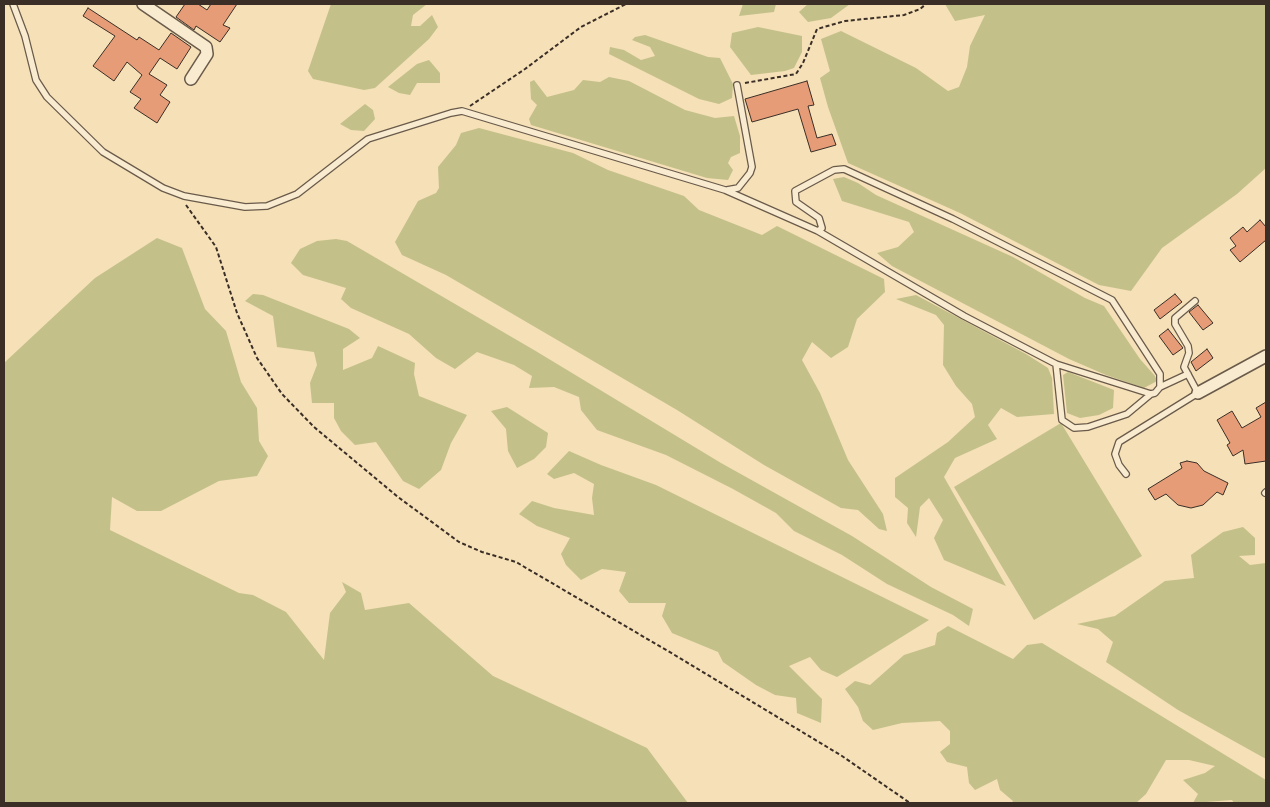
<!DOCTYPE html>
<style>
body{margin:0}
#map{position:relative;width:1270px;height:807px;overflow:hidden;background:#f5e0b7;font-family:Vollkorn,serif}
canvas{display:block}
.frame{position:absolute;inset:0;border:5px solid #3a2e26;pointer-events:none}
</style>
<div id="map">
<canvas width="1270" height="807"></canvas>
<div class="frame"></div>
</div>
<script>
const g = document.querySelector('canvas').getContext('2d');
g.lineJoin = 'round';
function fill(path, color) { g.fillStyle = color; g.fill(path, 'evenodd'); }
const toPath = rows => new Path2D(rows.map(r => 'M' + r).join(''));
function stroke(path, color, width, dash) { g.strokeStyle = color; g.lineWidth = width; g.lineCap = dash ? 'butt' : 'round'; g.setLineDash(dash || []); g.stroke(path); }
fill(toPath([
 [331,4,427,4,413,15,411,26,420,26,432,15,438,27,429,39,375,88,364,90,313,79,308,71],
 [743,4,776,4,774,12,739,16],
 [808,4,850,4,831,18,808,22,799,12],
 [945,4,1266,4,1266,168,1237,194,1162,248,1131,291,1099,285,960,213,848,163,828,107,820,78,830,71,821,39,841,31,916,68,948,91,959,87,967,67,970,46,985,15,955,21],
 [758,27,802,36,802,52,794,68,785,71,751,75,730,47,732,33],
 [645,35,708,57,720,58,733,84,732,98,719,104,699,99,609,54,610,47,624,50,641,60,655,56,650,47,632,40,635,37],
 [429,60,440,73,440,83,417,83,410,95,399,93,388,87,417,64],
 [609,77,629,81,685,110,715,118,734,116,740,136,740,153,731,157,728,163,733,170,728,180,707,178,531,125,529,119,537,105,531,99,530,82,534,80,547,97,574,90,583,80,600,82],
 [365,104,373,110,375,119,364,131,351,130,340,124],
 [479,128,573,153,608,170,684,196,699,210,762,235,777,226,884,279,885,292,857,319,848,347,831,358,812,342,802,360,820,393,848,460,883,514,887,531,879,529,858,510,841,508,764,465,677,410,446,275,402,255,395,242,418,201,436,193,439,188,438,167,456,145,461,133],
 [844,177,858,183,876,195,1013,257,1085,298,1104,306,1140,359,1155,376,1157,381,1144,388,1106,375,1069,359,892,266,877,253,898,247,914,232,909,222,842,201,833,179],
 [157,238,182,248,205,309,226,331,241,382,257,408,259,441,268,456,257,476,219,481,161,511,137,511,112,497,110,530,239,593,253,595,286,612,324,660,330,613,346,592,342,582,361,593,365,610,409,603,493,676,647,748,688,803,4,803,4,363,95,278],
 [336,239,347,241,534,350,721,463,852,536,931,587,973,609,969,626,953,615,887,584,842,555,794,531,776,513,733,489,666,455,597,430,581,410,579,397,554,387,529,388,532,376,514,365,477,352,455,369,436,358,409,334,351,308,341,299,346,288,303,275,291,263,300,249,317,241],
 [253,294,263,295,349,329,360,338,343,349,343,370,372,358,378,346,415,363,414,374,419,396,467,415,451,443,441,470,419,489,403,481,376,442,355,445,341,431,334,418,334,403,312,403,310,383,317,365,314,352,277,347,273,316,245,301],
 [916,295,1026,354,1048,368,1052,378,1054,414,1017,417,1001,408,988,425,997,439,955,458,944,477,1006,586,944,560,934,538,943,520,929,498,920,507,916,537,907,523,908,508,895,497,895,478,948,442,975,417,972,404,956,386,943,365,944,325,936,315,896,299],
 [1068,372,1114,390,1113,408,1099,415,1080,418,1067,413,1063,375],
 [507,407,548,433,546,447,534,459,517,468,508,451,506,429,491,411],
 [1061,423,1142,556,1034,620,954,487],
 [569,451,601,465,656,485,929,620,837,677,821,670,810,657,789,666,822,699,821,723,797,713,796,698,775,695,756,685,723,662,718,652,672,633,662,616,666,603,629,603,619,591,626,572,602,569,581,580,566,565,561,554,570,538,537,526,519,514,532,501,554,508,594,515,592,498,594,484,574,473,554,479,547,474],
 [1243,527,1255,538,1255,555,1239,556,1250,565,1266,563,1266,759,1178,710,1106,662,1113,642,1098,629,1077,624,1115,616,1165,581,1194,578,1191,555,1223,532],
 [948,626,1013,659,1027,645,1042,643,1266,780,1266,803,1234,803,1232,800,1193,803,1198,794,1183,780,1205,773,1215,766,1189,760,1166,760,1146,794,1136,803,1012,803,1013,801,1000,790,997,779,975,790,969,783,967,767,947,762,940,752,950,744,950,731,940,721,902,723,873,730,863,721,858,707,845,689,855,681,870,685,904,655,935,645,937,633]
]), '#c4c089');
const building = toPath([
 [185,4,198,4,207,10,211,4,237,4,223,25,230,28,220,42,196,26,194,30,176,17,185,4],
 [88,8,137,40,139,37,159,50,171,33,191,47,177,69,160,58,149,74,167,85,160,95,170,102,157,123,134,108,141,99,130,92,142,75,127,62,114,81,93,66,115,36,83,16,88,8],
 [807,81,814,105,808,106,817,138,832,134,836,145,811,152,798,109,752,122,745,99,807,81],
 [1260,220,1266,227,1266,240,1240,262,1230,250,1236,246,1230,238,1243,227,1247,232,1260,220],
 [1175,294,1182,302,1160,319,1154,310,1175,294],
 [1198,305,1213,323,1203,330,1189,312,1198,305],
 [1168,329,1183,348,1173,355,1159,336,1168,329],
 [1207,349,1213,358,1196,371,1191,362,1207,349],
 [1266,402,1266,461,1245,464,1243,450,1233,456,1227,445,1230,443,1217,420,1232,411,1242,428,1261,417,1256,408,1266,402],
 [1187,461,1197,463,1204,471,1228,483,1223,495,1217,492,1203,505,1191,508,1178,505,1166,494,1155,500,1148,489,1182,468,1180,463,1187,461]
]);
fill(building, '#e69c77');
stroke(building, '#3a2e26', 1);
const lane = toPath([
 [13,4,25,36,36,80,47,97,103,152,163,188,184,196,245,207,267,206,297,194,368,139,451,113,462,111,725,190,818,231,964,316,1056,364,1151,394,1155,393,1160,387,1160,374,1112,300,953,219,844,169,834,170,795,191,796,202,819,218,822,228,818,231],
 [727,190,738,188,750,173,752,167,737,85],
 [1056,364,1062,420,1074,428,1088,427,1127,414,1151,394],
 [1160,387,1188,374],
 [1126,474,1119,465,1115,454,1119,442,1198,393,1184,367,1189,353,1188,346,1175,324,1175,318,1195,301],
 [1265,493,1266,492]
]);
const street = toPath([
 [143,4,206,47,207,54,191,79],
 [1198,393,1266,356]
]);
stroke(lane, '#695a4a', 8);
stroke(street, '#695a4a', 14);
stroke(toPath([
 [745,83,796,74,803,63,817,29,845,21,904,15,920,9,926,4],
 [470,106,525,69,581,27,626,4],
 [186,205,216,247,237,313,257,358,282,394,314,427,398,497,459,542,482,552,516,562,673,654,842,756,910,803]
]), '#3a2e26', 2, [4, 2.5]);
stroke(lane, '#f8ebd0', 5.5);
stroke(street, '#f8ebd0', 11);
</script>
